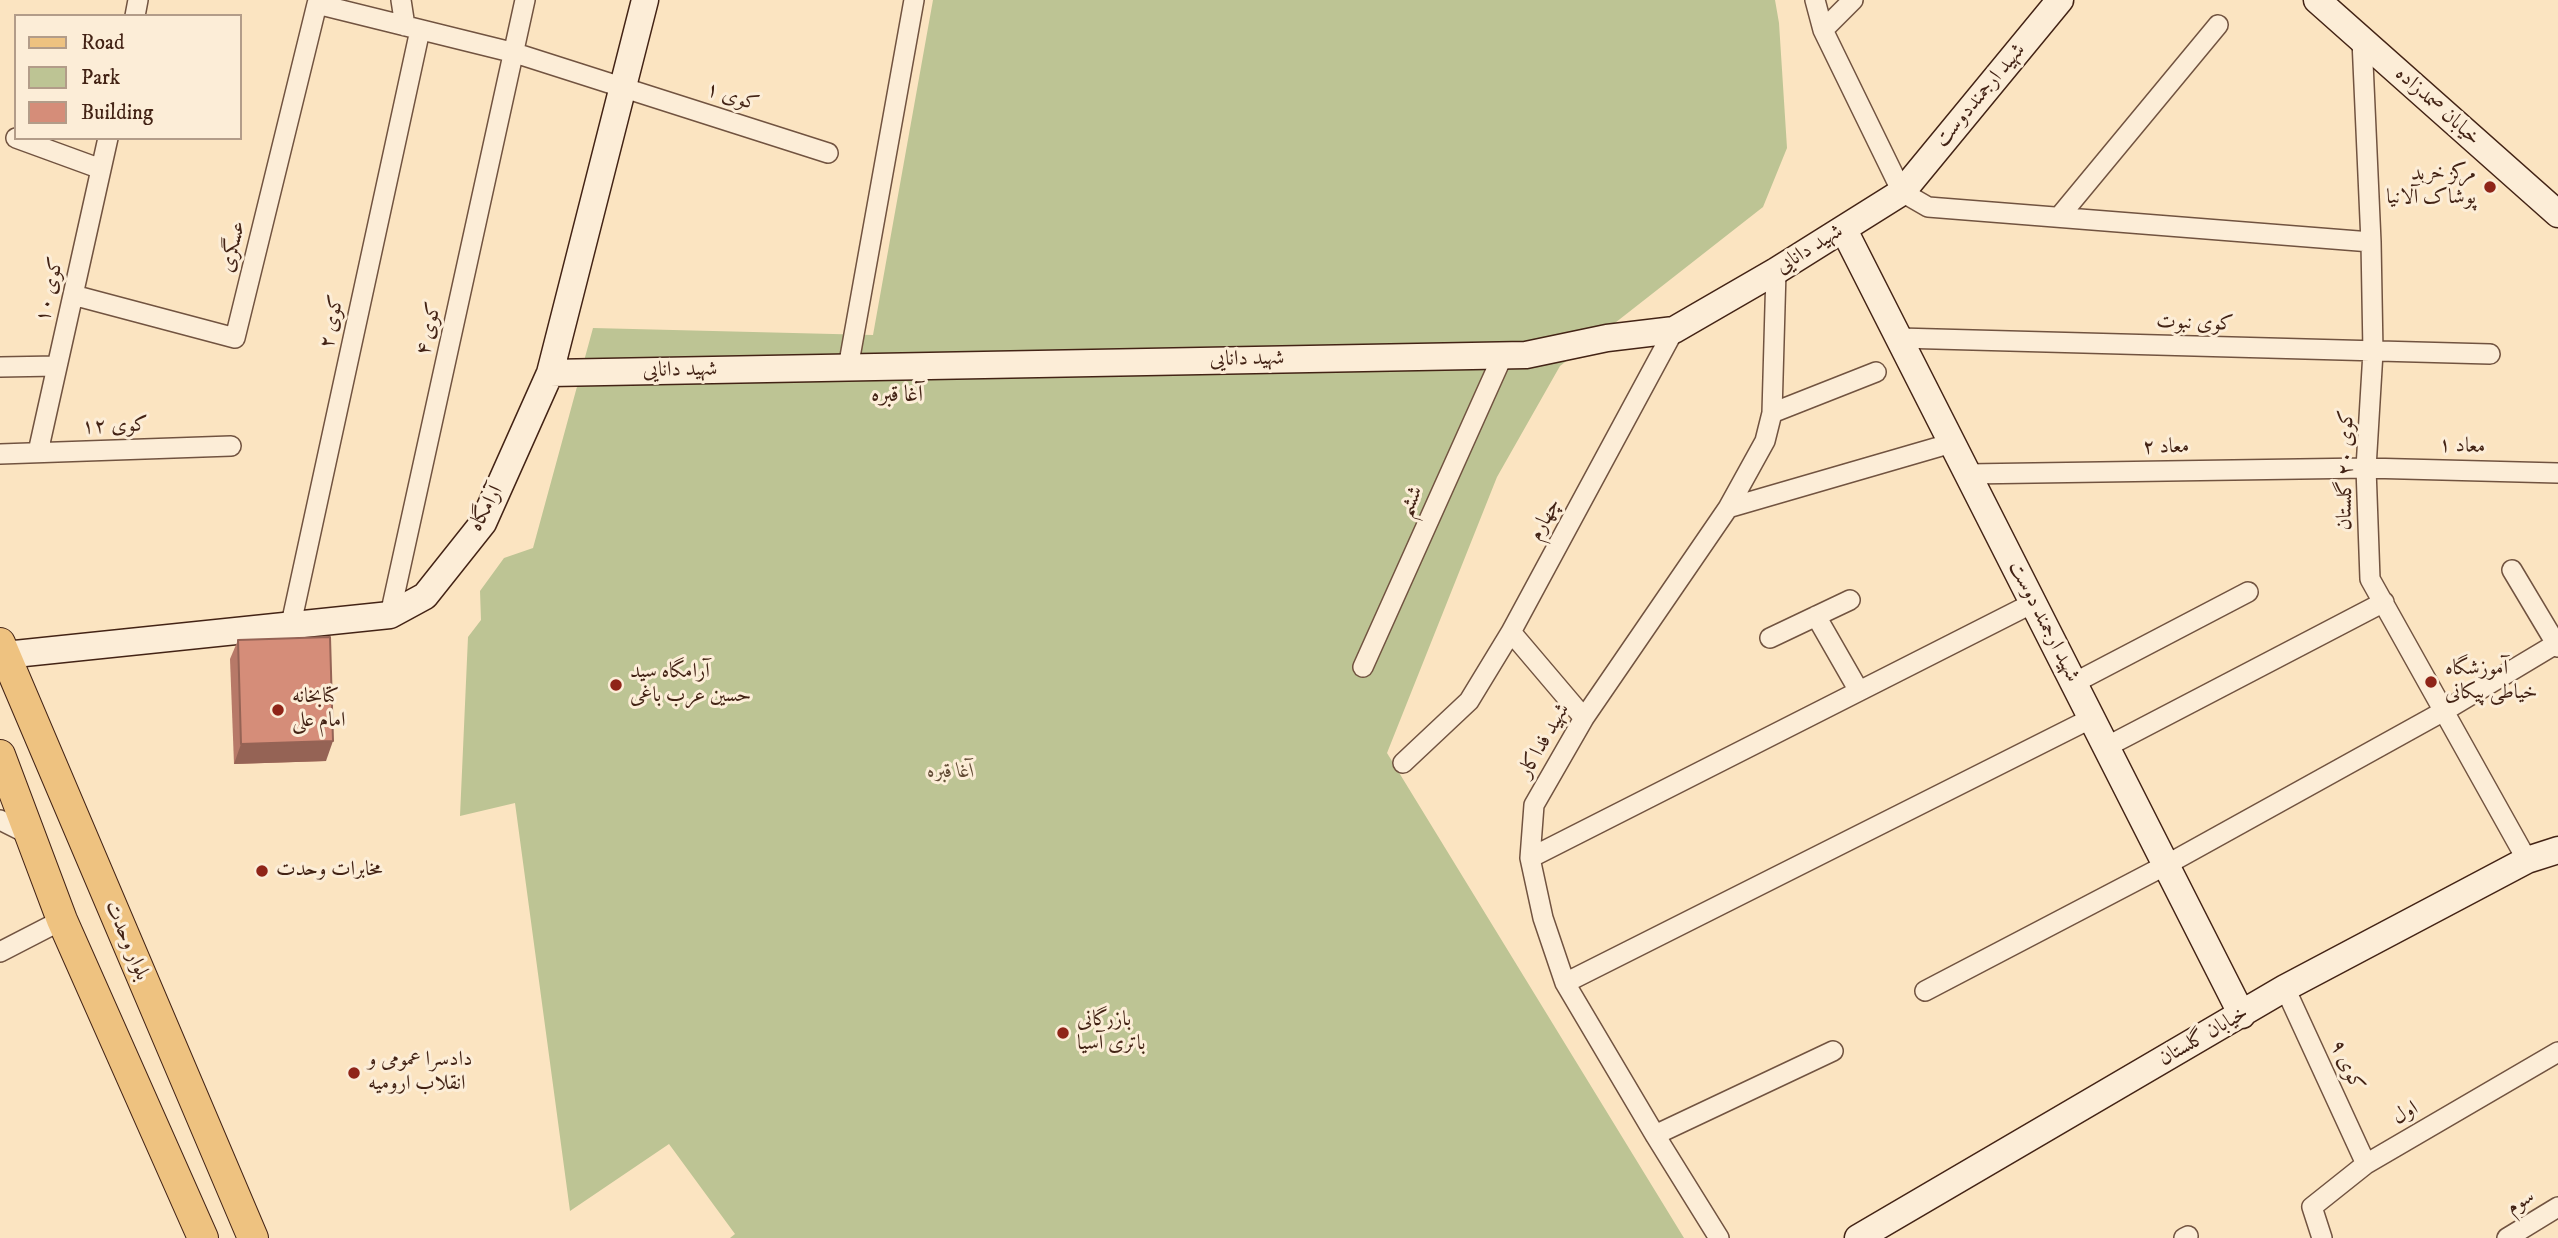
<!DOCTYPE html>
<meta charset="utf-8">
<style>
body{margin:0}
#map{position:relative;width:2558px;height:1238px;overflow:hidden;background:#fbe4c1;font-family:"IM FELL DW Pica",serif}
canvas{display:block}
.legend{position:absolute;left:14px;top:14px;width:228px;height:126px;box-sizing:border-box;background:#fcedd7;border:2px solid #b29c89;margin:0;padding:9px 12px;list-style:none;font-size:21px;color:#432315}
.legend li{display:flex;align-items:center;gap:14px;height:35px}
.legend b{width:35px;border:2px solid #b29c89}
</style>
<div id="map">
<canvas width="2558" height="1238"></canvas>
<ul class="legend">
<li><b style="height:9px;background:#eec280"></b>Road</li>
<li><b style="height:19px;background:#bdc494"></b>Park</li>
<li><b style="height:19px;background:#d58d79"></b>Building</li>
</ul>
</div>
<script>
const g = document.querySelector('canvas').getContext('2d');
g.lineJoin = 'round';
function fill(path, color) { g.fillStyle = color; g.fill(path, 'evenodd'); }
const toPath = rows => new Path2D(rows.map(r => 'M' + r).join(''));
function stroke(path, color, width, dash) { g.strokeStyle = color; g.lineWidth = width; g.lineCap = dash ? 'butt' : 'round'; g.setLineDash(dash || []); g.stroke(path); }
function label(font, color, halo, rows, align = 'center') {
  g.font = font + ' "IM FELL DW Pica",Amiri,serif'; g.lineWidth = 6; g.setLineDash([]); g.textBaseline = 'middle'; g.strokeStyle = halo; g.fillStyle = color; for (const [text, x, y, turn = 0] of rows) {
    g.save(); g.translate(x, y); g.rotate((+turn || 0) * Math.PI / 180); g.textAlign = isNaN(turn) ? turn : align; if (halo) g.strokeText(text, 0, 0); g.fillText(text, 0, 0); g.restore();
  }
}
fill(toPath([
 [933,0,1775,0,1779,23,1787,148,1763,207,1560,366,1497,477,1387,753,1684,1238,730,1238,735,1234,669,1144,570,1211,515,803,460,816,468,637,481,620,480,591,504,558,533,548,593,328,873,335]
]), '#bdc494');
const street = toPath([
 [401,0,405,26],
 [1815,0,1823,30,1902,192,1928,207,2371,242],
 [135,16,138,0],
 [1823,30,1853,0],
 [2362,40,2371,242,2373,352,2366,468,2370,579,2527,860],
 [16,138,101,169],
 [2059,217,2218,25],
 [73,295,235,338,317,4,515,53,828,153],
 [1899,338,2490,354],
 [0,367,57,366],
 [848,368,914,0],
 [1772,413,1876,372],
 [38,452,108,138],
 [0,454,231,446],
 [1968,474,2366,468,2558,473],
 [1728,508,1952,443],
 [2512,570,2558,647],
 [390,615,525,0],
 [1816,616,1859,691],
 [291,624,420,30],
 [1770,638,1850,600],
 [1363,667,1503,355],
 [2074,683,2248,592],
 [1584,718,1511,632,1674,330],
 [2106,747,2384,602],
 [1403,763,1469,701,1511,632],
 [0,820,28,834],
 [1530,858,2033,603],
 [0,952,62,920],
 [1565,983,2092,718],
 [2285,988,2366,1164],
 [1925,991,2166,865,2444,711,2556,644],
 [1655,1135,1833,1051],
 [1719,1238,1655,1135,1565,983,1543,918,1530,858,1534,805,1584,718,1728,508,1765,441,1772,413,1776,271],
 [2184,1238,2188,1236],
 [2322,1238,2312,1207,2366,1164,2558,1052],
 [2507,1238,2558,1207]
]);
const secondary = toPath([
 [2317,0,2558,214],
 [1844,230,2242,1015],
 [550,373,1526,355,1607,338,1674,330,1776,271,1902,192,2060,0],
 [5,655,390,615,425,596,483,523,550,373,645,0],
 [1858,1238,2285,988,2527,860,2558,850]
]);
const primary = toPath([
 [0,643,253,1238],
 [0,755,62,920,203,1238]
]);
stroke(street, '#715340', 22);
stroke(secondary, '#432315', 29);
stroke(primary, '#432315', 32);
stroke(street, '#fcedd7', 19);
stroke(secondary, '#fcedd7', 26);
stroke(primary, '#eec280', 30);
fill(toPath([
 [238,640,326,761,234,764,230,659]
]), '#b77968');
fill(toPath([
 [333,741,326,761,234,764,241,744]
]), '#956355');
const building = toPath([
 [330,637,333,741,241,744,238,640,330,637]
]);
fill(building, '#d58d79');
stroke(building, '#956355', 2);
for (const [x, y, r, color] of [
 [2490,187,7,"#8f2418"],
 [2431,682,7,"#8f2418"],
 [616,685,7,"#8f2418"],
 [278,710,7,"#8f2418"],
 [262,871,7,"#8f2418"],
 [1063,1033,7,"#8f2418"],
 [354,1073,7,"#8f2418"]
]) { const dot = new Path2D(); dot.arc(x, y, r, 0, 2 * Math.PI); g.fillStyle = color; g.fill(dot); stroke(dot, '#fcedd7', 2.5); }
label('21px', '#432315', '#fcedd7', [
 ["شهید ارجمنددوست",1981,96,-50],
 ["کوی ۱",732,98,18],
 ["خیابان صمدزاده",2437,107,42],
 ["عسگری",234,247,-76],
 ["شهید دانایی",1810,250,-32],
 ["کوی ۱۰",51,290,-77],
 ["کوی ۲",333,322,-78],
 ["کوی نبوت",2195,324,2],
 ["کوی ۴",430,329,-77],
 ["شهید دانایی",1247,360,-1],
 ["شهید دانایی",680,371,-1],
 ["کوی ۱۲",115,427,-2],
 ["معاد ۱",2462,447,2],
 ["معاد ۲",2166,448,-1],
 ["کوی ۲۰ گلستان",2347,470,-89],
 ["ششم",1412,502,-66],
 ["آرامگاه",487,509,-61],
 ["چهارم",1546,520,-62],
 ["شهید ارجمند دوست",2043,622,63],
 ["شهید فداکار",1545,741,-60],
 ["بلوار وحدت",126,941,67],
 ["خیابان گلستان",2204,1037,-30],
 ["کوی ۹",2346,1066,65],
 ["اول",2406,1114,-30],
 ["سوم",2521,1203,-31]
]);
label('21px', '#432315', '#fcedd7', [
 ["مرکز خرید",2476,175,"right"],
 ["پوشاک آلانیا",2476,199,"right"],
 ["آموزشگاه",2445,670],
 ["خیاطی پیکانی",2445,694],
 ["آرامگاه سید",630,673],
 ["حسین عرب باغی",630,697],
 ["کتابخانه",292,698],
 ["امام علی",292,722],
 ["مخابرات وحدت",276,871],
 ["بازرگانی",1077,1021],
 ["باتری آسیا",1077,1045],
 ["دادسرا عمومی و",368,1061],
 ["انقلاب ارومیه",368,1085]
], 'left');
label('italic 21px', '#624b35', '#fcedd7', [
 ["آغا قبره",951,773]
]);
label('23px', '#432315', '#fcedd7', [
 ["آغا قبره",897,396]
]);
</script>
